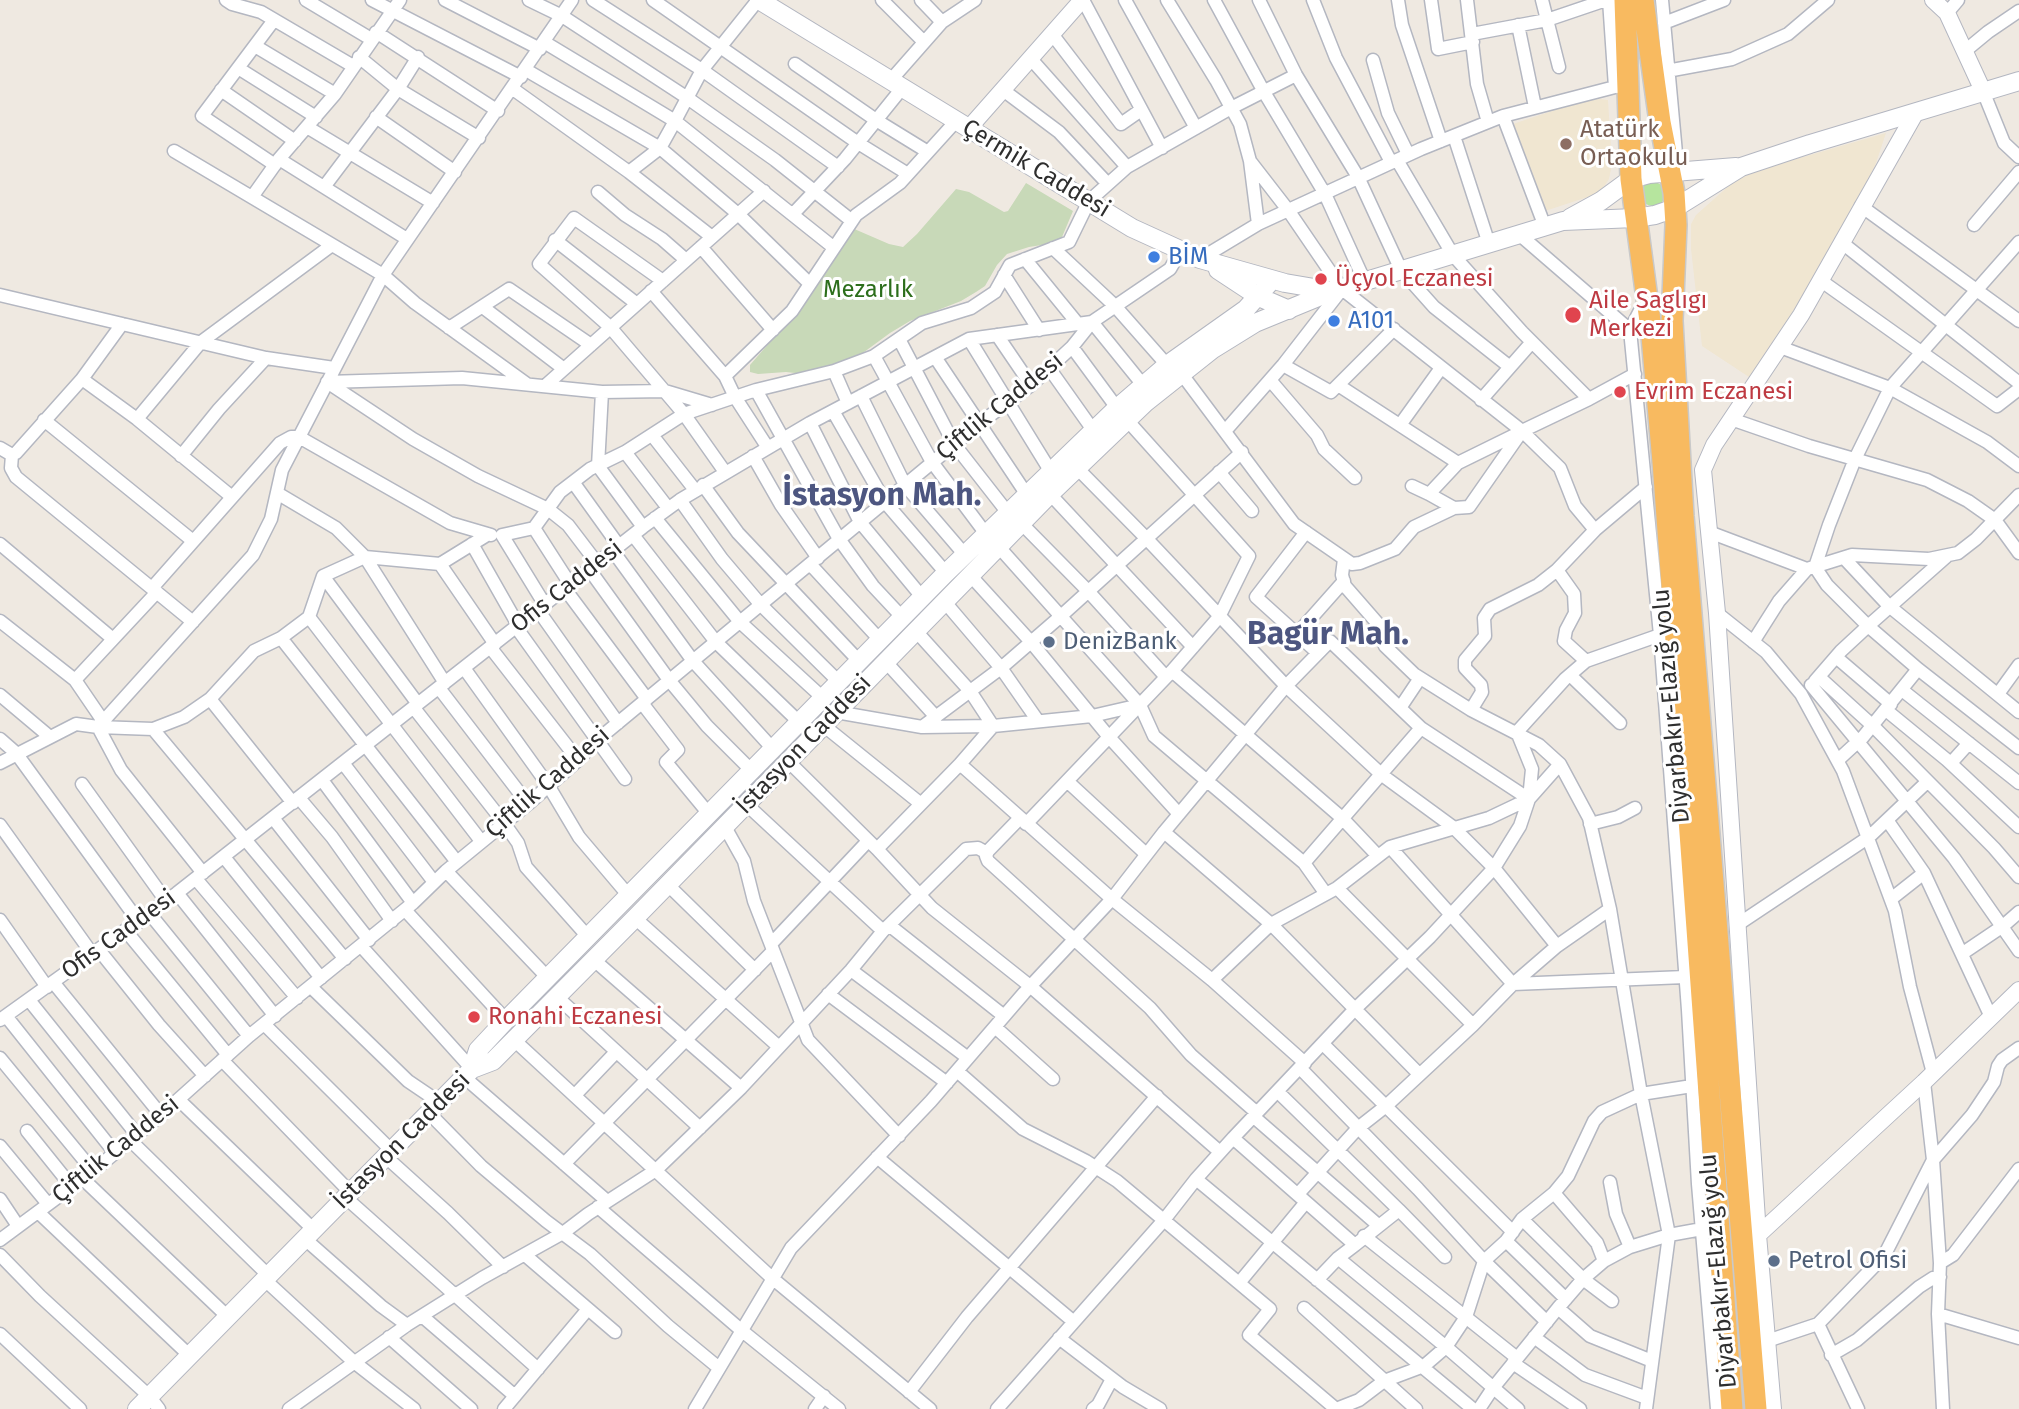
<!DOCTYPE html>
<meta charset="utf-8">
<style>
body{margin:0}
canvas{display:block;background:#efe9e1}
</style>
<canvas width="2019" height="1409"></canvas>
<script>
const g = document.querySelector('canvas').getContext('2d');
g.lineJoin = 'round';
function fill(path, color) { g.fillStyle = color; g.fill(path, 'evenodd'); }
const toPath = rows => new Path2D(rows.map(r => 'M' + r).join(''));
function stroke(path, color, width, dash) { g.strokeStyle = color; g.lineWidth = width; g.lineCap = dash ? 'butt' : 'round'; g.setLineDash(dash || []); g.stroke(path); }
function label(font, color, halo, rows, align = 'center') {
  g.font = font + ' "Fira Sans",sans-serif'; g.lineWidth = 6; g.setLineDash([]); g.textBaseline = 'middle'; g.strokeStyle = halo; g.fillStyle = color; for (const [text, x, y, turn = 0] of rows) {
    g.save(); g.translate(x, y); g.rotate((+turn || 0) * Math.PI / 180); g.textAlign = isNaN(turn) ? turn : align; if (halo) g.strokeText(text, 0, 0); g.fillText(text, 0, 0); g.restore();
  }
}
fill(toPath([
 [1600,99,1608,100,1612,164,1609,179,1600,193,1545,211,1513,124,1582,101],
 [1886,133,1875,166,1832,246,1785,328,1749,377,1702,346,1691,249,1691,224,1696,215,1741,175]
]), '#f0e6d1');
fill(toPath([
 '1641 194a12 12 0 1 1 24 0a12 12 0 1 1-24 0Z'
]), '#b6e59e');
fill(toPath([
 [1026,183,1073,211,1062,237,1054,243,1029,247,1007,254,997,265,985,286,976,292,961,301,910,321,890,333,860,355,804,374,786,372,758,374,750,372,750,365,797,311,852,228,889,244,903,247,917,234,956,189,969,192,1004,212,1008,211]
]), '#c8d9b8');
const minor = toPath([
 [226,0,232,4,261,12,353,66],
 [306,0,371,39],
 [372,0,521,77],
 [445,0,540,49],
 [529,0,562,16,686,97,775,160,852,221],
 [593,0,702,70,838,167],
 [653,0,858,143,908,174],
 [882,0,924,42],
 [921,0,942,22],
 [1083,0,1162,148],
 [1125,0,1196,128],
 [1167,0,1216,80,1240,124,1250,161,1258,224],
 [1214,0,1264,92,1325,194,1365,282],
 [1259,0,1296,75,1358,177,1401,270,1434,307,1510,367],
 [1313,0,1336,58,1391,162],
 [1398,0,1402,25,1441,141],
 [1431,0,1438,49,1473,42],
 [1467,0,1477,84,1488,122],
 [1542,0,1559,67],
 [1609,0,1615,87],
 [1662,0,1677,164],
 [1947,13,1958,0],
 [274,20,202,116,275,165],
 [1664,23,1724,0],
 [1518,25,1535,107],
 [376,32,498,111],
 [1052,34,1121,124,1141,110],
 [1472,34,1547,20,1606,0],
 [544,42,675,121,702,70,758,0],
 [255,46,335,94],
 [1965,51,1988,32,2019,11],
 [359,57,398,89,479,138],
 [1031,59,1127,167],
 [1373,60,1388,113,1408,154],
 [795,64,876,120,928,152],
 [238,68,316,117],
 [526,70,660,148,738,214,809,283],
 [1667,71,1732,59,1788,34,1828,0],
 [891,80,942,22,975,0],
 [513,89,629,172,712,237],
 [221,90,295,141],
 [1003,90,1059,132,1108,184],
 [1983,91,2004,143,2019,157],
 [1503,116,1545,227],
 [376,117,455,172],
 [307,127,433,203],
 [1454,136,1489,244],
 [174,151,383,275,415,303,527,384],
 [279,159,407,239],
 [1397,160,1453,255,1522,332,1589,399,1635,374],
 [1250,161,1288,210,1342,289,1522,431,1589,399],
 [629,172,660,148,675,121,833,247],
 [324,187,398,89,418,57],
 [598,192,625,215,662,239,686,260],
 [252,197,279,159,335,94,400,0],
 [1861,206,2019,321],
 [793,214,845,159,903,87],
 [1974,225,2019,172],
 [1520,235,1630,330,1660,635,1688,1010,1698,1184,1717,1409],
 [555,240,637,304],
 [1841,242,2019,383],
 [2019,242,1890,388,1855,459,1829,525,1815,567,1827,585,1868,626,1918,669,2019,748],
 [701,247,773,330],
 [1053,248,1115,306,1167,365],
 [1025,259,1078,324],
 [1200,259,1258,224,1421,149,1503,116,1615,87,1630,86],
 [1004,275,1039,330],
 [1820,280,1997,406,2019,389],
 [663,281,574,218,539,264,610,327,684,414,725,472],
 [651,291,725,376],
 [0,295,266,358,334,368],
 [484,308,564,369],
 [449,328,509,289,591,345],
 [1630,330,1646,299],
 [997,335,1031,385],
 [899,339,954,444,1008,513],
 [969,339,1051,472],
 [1072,347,1117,408],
 [1780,347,1890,388,1987,442,2019,466],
 [874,356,932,462,986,534],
 [935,357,1027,495],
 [1283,365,1331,392,1394,329],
 [1049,368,1093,430],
 [834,371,848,403],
 [1181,373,1294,524,1352,564,1360,563,1395,549,1414,527,1454,508,1469,507,1522,431],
 [82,379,137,419,232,497],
 [1270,380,1317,435,1324,449,1355,478],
 [327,382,413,439,478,476,548,509,568,525,597,563],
 [327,382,462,378,602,392],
 [546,385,764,191],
 [1338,385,1458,463],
 [756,390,839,539,873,586,902,617],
 [861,396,905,485,965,555],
 [1481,400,1532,342],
 [833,411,885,502,946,573],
 [137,419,201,342,332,245],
 [1731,419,1809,446,1927,480,1968,501,1995,520,2019,553],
 [44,420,193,541],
 [810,423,860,522,922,597],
 [1400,425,1441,368],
 [1226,430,1283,365,1342,289],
 [1522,431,1560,468,1575,506,1595,530,1646,487],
 [652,435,695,490],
 [0,448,12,455,16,453,82,379,122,324],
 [768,448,735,397,725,376,792,311,856,215,900,183,957,120],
 [625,452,668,508],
 [12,455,11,468,16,477,193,622],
 [181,456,219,409,266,358],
 [753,456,781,505,818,558],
 [1077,468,1146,538,1286,686,1382,775,1453,827,1494,868,1557,946],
 [1219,472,1252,511],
 [573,482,619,546],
 [703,485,738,533,859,661],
 [1412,486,1429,494,1458,463,1519,433],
 [277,493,336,528,365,557,445,683],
 [1050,494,1193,647],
 [1429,494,1454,508],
 [680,500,722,559,761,605,839,682],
 [655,518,740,622,823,698],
 [1021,523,1088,591,1166,677],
 [643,527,598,466,602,392,665,391,712,405],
 [534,528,570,584],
 [1306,532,1256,597,1318,653],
 [1709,532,1807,569],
 [633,535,716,642,799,722],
 [0,544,113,639],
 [472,544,518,625],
 [998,546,1140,705,1154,736,1304,863,1326,894],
 [613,551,693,661,773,749],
 [1844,558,1889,606,2019,712],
 [1344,559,1342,575,1345,586,1379,625,1381,637,1385,646,1414,674,1471,710,1539,745,1560,764,1589,818,1610,909,1641,1094,1669,1235,1646,1409],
 [440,564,495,644],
 [810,564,880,640],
 [589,569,669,680,707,726,751,770],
 [1557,570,1574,594,1575,613,1566,630,1564,641,1586,661],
 [970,575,1031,642,1109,737,1179,814],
 [323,576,418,704],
 [152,588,280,443,291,437,299,437,450,523,491,535],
 [565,589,647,699],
 [944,601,1001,668,1038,721],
 [545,605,502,535,534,528,560,492,590,469,625,452,684,414,756,390,834,371,874,356,922,323,971,308,995,292,1010,265,1069,242,1089,201,1127,167,1231,108,1296,75],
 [538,610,618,723],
 [1717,613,1766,652,1801,694,1843,771,1895,911,1910,987,1933,1073],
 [309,617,481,841],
 [0,621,75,680,103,721],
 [516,627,625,779],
 [1297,634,1344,581],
 [281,638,457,862],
 [1753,642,1779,601,1807,569,1852,555,1929,559,1958,553,1976,539,2019,495],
 [490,647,578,760],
 [1836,657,1891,704],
 [885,661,936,717],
 [464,668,548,785,579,837,629,896],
 [1172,671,1342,818,1378,856],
 [1570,675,1620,723],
 [1819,677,1873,726,1994,848,2019,877],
 [75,680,157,592],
 [1815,681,1841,651,1868,626,1946,557],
 [1811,685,1954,858,2019,951],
 [439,688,528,804],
 [1902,690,2019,783],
 [1998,694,2019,665],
 [0,695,50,737],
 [210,699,293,803],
 [642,703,678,750,666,762,709,814],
 [414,708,504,823,518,843,526,867,589,938],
 [1400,708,1420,678],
 [1471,710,1482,692,1481,685,1465,668,1465,660,1485,636,1484,618,1490,609,1538,585,1557,570,1595,530],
 [1886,710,1947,760,2019,827],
 [836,712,922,727,993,726,1092,716,1140,705],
 [823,725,921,804],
 [922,727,1001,668,1061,616,1242,452],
 [153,729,345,959],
 [1517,732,1565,679,1586,661,1660,635],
 [0,739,16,753,139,922],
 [1838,760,1863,737,1918,669],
 [788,761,877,849,932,908,1030,986,1220,1152],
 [0,763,76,724,98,727,153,729,184,717,210,699,254,651,281,638,309,617,323,576,365,557,440,564,487,535],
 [343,763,434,882],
 [1951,763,1969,743],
 [960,764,1112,899,1212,980,1305,1063],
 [322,780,413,903],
 [1067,781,1146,854],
 [82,784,166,901],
 [299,798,332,837,392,921],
 [746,804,883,931],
 [273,818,369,940],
 [1020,818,988,851,986,856,988,861,1150,1008,1191,1055,1257,1113],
 [1887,820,1924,873,1991,1017],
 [1026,824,1172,671,1219,617,1249,556,1127,420],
 [1590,824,1618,817,1635,808],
 [0,825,93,955],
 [725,827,744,861,754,901,808,1040,899,1136],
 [1164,832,1271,924,1419,1074],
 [1390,847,1513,984,1685,977],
 [877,849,960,764,993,726,970,691,915,630],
 [224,857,321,978],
 [1304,863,1421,728],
 [446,871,548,978],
 [203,873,121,770,98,727,253,555,271,519,282,470,383,275,572,0],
 [196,879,297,998],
 [668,885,755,970],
 [1337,888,1473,1025],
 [177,893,275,1016],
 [1891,899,1924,873],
 [405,910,506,1020],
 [150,914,249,1036],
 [635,918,779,1047],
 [0,920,47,987],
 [889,925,1004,1016],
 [1737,925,1869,837,1927,782],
 [126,931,228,1055],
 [771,944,868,841],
 [361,946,472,1069],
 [99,950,159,1025,205,1076],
 [1963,953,2003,926,2019,912],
 [594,960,741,1088],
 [851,970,968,1058],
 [1212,980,1271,924,1337,888,1390,847,1489,818,1529,799,1560,764],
 [53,982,161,1115],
 [311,987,408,1081,439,1102],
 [828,994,947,1083],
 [557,997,700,1128],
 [29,1000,137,1135],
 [6,1016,115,1153],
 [0,1020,177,893,643,527,680,500,810,423,969,339,1092,322,1170,269,1181,250],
 [264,1024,392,1151],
 [995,1027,1053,1079],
 [513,1039,772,1278,930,1409],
 [1323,1044,1513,1232],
 [0,1058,93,1171],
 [222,1060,351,1193],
 [1300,1068,1418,1189,1484,1261,1547,1322],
 [957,1071,1023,1129,1086,1161,1117,1181,1270,1309,1249,1335,1336,1409],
 [464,1077,607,1201],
 [1924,1082,1933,1160,1940,1263,1938,1314,1943,1409],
 [1278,1092,1399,1210,1445,1257],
 [575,1095,616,1052],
 [179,1100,314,1230],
 [429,1113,481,1166,546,1221,590,1254,668,1326,719,1368],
 [1254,1117,1378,1225],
 [27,1131,72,1187],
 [1233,1138,1355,1245,1399,1210],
 [130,1140,269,1276],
 [0,1146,48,1204],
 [386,1157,448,1213,503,1267],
 [877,1157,1074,1322],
 [564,1164,773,951],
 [83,1179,228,1317],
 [1196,1179,1473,1409],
 [1610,1182,1616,1214,1630,1247],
 [1554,1193,1597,1243,1604,1261],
 [1298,1194,1358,1128,1386,1106,1473,1025,1513,984,1557,946,1610,909],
 [346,1198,538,1369],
 [0,1199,18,1226],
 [598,1207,741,1330,839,1409],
 [38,1212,189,1355],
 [1522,1219,1583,1279,1612,1301],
 [1364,1236,1517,1358],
 [305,1239,381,1306,407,1325],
 [0,1240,93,1171,161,1115,249,1036,413,903,446,871,528,804,578,760,596,741,980,423,1031,385,1072,347,1092,322,1143,385],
 [1506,1241,1566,1299],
 [0,1255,40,1296,149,1396,159,1409],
 [525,1255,615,1332],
 [1338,1258,1446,1347,1518,1409],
 [1940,1263,1953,1255,2019,1169],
 [265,1280,354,1362,414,1409],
 [1317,1280,1338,1258,1355,1245],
 [1239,1283,1306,1202],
 [1304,1308,1416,1409],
 [1558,1308,1590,1336,1652,1361],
 [1938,1314,2019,1338],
 [422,1316,515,1396],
 [1818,1324,1858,1409],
 [0,1334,80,1409],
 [389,1337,471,1409],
 [1534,1337,1585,1375,1647,1398],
 [1059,1338,1123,1387,1160,1409],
 [1767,1341,1818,1324,1884,1256,1933,1160,1972,1115,1994,1082,1998,1066,2002,1060,2019,1048],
 [1831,1355,1857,1340,1919,1287,1933,1278,1940,1277],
 [1513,1363,1580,1409],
 [909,1392,967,1317,1157,1096],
 [289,1409,407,1325,482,1278,563,1233,588,1214,656,1170,741,1088,851,970,883,931,966,849,978,848,987,853],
 [504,1409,588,1309],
 [695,1409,791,1248,931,1101,1024,993,1112,899,1164,832,1286,686,1330,641,1421,728,1529,799],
 [815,1409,824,1396],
 [997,1409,1164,1220,1196,1179,1233,1138,1355,1009,1430,937,1494,868,1520,826,1529,799,1532,769,1517,732],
 [1093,1409,1098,1405,1112,1379],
 [1336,1409,1359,1400,1384,1381,1424,1366,1446,1347,1466,1317,1484,1261,1506,1241,1522,1219,1554,1193,1568,1176,1594,1121,1602,1112,1641,1094,1692,1086],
 [1479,1409,1493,1388,1558,1308,1583,1279,1604,1261,1630,1247,1669,1235,1702,1229]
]);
const tertiary = toPath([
 [1933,0,1947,13,1983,91],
 [969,128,1082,0],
 [1752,1237,1758,1235,1924,1082,2019,990],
 [1773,1409,1758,1235,1717,613,1703,470,1714,445,1801,315,1916,112]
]);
const secondary = toPath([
 [759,0,1132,228,1200,259,1285,283,1332,291],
 [1570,218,1601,201,1631,179,1649,174,1736,167],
 [1218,270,1259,297,1289,310],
 [472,1069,478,1050,506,1020,946,573,1117,408,1167,365,1246,309,1272,280],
 [137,1409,472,1069,493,1061,635,918,1050,494,1145,403,1213,349,1255,323,1333,291,1563,221,1635,218,1655,215,1675,208,1741,167,1810,144,2019,81]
]);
const trunk = toPath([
 [1625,0,1631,179,1652,336,1663,462,1732,1409],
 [1643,0,1660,122,1674,193,1676,225,1672,321,1683,516,1756,1409]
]);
stroke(minor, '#b4b7c1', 15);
stroke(tertiary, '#b4b7c1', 18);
stroke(secondary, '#b4b7c1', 20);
stroke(trunk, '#c9c9c9', 24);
stroke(minor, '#fff', 12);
stroke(tertiary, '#fff', 16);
stroke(secondary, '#fff', 18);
stroke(trunk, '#f8ba60', 21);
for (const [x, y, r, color] of [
 [1566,144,7,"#8d6e63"],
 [1154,257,7,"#3f7fe0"],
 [1321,279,7,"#e0444e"],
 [1573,315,9,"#e0444e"],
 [1334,321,7,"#3f7fe0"],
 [1620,392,7,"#e0444e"],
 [1049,642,7,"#5c6f8a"],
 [474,1017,7,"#e0444e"],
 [1774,1261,7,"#5c6f8a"]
]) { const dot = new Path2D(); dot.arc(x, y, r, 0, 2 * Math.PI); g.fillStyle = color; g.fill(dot); stroke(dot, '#fff', 2.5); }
label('24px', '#785e54', '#fff', [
 ["Atatürk",1580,130],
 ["Ortaokulu",1580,158]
], 'left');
label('24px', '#2e2e2e', '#fff', [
 ["Çermik Caddesi",1036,169,31],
 ["Çiftlik Caddesi",1000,407,-39],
 ["Ofis Caddesi",567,587,-38],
 ["Diyarbakır-Elazığ yolu",1672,706,-95],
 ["İstasyon Caddesi",804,745,-46],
 ["Çiftlik Caddesi",548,783,-41],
 ["Ofis Caddesi",119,935,-36],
 ["İstasyon Caddesi",402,1141,-45],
 ["Çiftlik Caddesi",116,1150,-39],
 ["Diyarbakır-Elazığ yolu",1719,1271,-95]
]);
label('24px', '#366cbe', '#fff', [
 ["BİM",1168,257],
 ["A101",1348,321]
], 'left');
label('24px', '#be3a42', '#fff', [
 ["Üçyol Eczanesi",1335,279],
 ["Aile Saglıgı",1589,301],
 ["Merkezi",1589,329],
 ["Evrim Eczanesi",1634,392],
 ["Ronahi Eczanesi",488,1017]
], 'left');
label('24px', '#2c6e1b', '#fff', [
 ["Mezarlık",868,290]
]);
label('24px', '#4e5e75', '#fff', [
 ["DenizBank",1063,642],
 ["Petrol Ofisi",1788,1261]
], 'left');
label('bold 32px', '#4d5680', '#fff', [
 ["İstasyon Mah.",882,496],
 ["Bagür Mah.",1328,635]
]);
</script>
